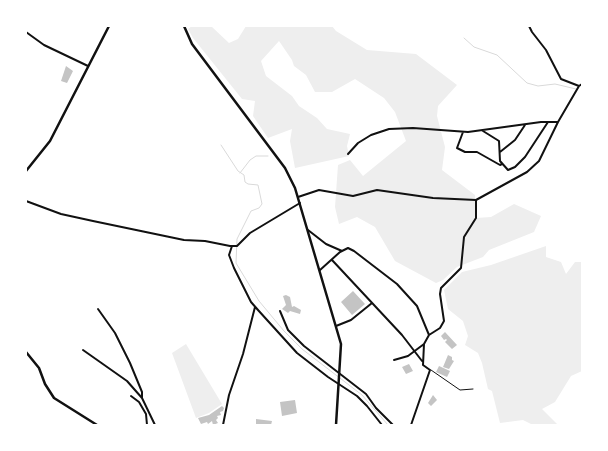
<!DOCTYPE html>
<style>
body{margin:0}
#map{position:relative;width:608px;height:451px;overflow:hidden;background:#fff;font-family:Poppins,sans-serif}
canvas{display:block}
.frame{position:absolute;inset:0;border:27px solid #fff;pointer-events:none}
</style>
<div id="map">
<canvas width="608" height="451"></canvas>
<div class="frame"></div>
</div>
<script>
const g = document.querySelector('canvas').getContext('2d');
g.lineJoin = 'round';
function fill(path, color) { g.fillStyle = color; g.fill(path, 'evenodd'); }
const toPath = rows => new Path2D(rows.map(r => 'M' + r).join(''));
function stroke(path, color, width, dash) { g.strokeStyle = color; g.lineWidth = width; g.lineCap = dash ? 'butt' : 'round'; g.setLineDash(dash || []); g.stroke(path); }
fill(toPath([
 [192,26,211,26,229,43,238,39,246,26,332,26,336,31,367,50,416,54,457,85,438,106,437,116,445,147,442,170,475,195,476,218,491,217,514,204,541,216,534,232,489,250,483,257,457,267,443,280,436,283,395,261,375,227,357,217,339,224,335,207,338,165,350,160,363,176,406,141,395,112,384,98,355,79,332,92,315,92,306,75,294,66,292,60,279,41,261,61,266,76,292,96,299,106,317,118,327,129,350,134,347,146,349,156,295,168,290,141,292,129,268,138,253,116,255,101,242,99,193,38,188,29],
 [546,246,546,257,561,262,566,274,575,262,582,262,582,371,571,376,555,402,542,409,558,425,533,425,523,420,500,423,492,391,488,389,482,363,478,353,465,345,468,336,463,321,448,309,444,290,462,272,491,265],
 [186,344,222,404,209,413,196,418,172,353]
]), '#eee');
stroke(toPath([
 [464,38,474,47,497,55,527,83,538,86,555,84,576,89],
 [221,145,238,171,244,175,245,182,248,184,258,185,262,204,259,208,251,211,237,239,236,263,259,301,284,331,302,349,362,395,388,425],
 [240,173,250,160,256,156,268,156]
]), '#d9d9d9', 1);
fill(toPath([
 [66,66,73,71,67,83,61,81],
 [353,291,365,304,352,315,341,302],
 [286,295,290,297,292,307,294,306,301,310,300,314,290,311,288,313,282,309,286,305,283,296],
 [445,332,457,345,452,349,445,342,447,340,446,339,444,340,441,336],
 [448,355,452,357,452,360,454,361,449,369,443,367],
 [409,364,413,371,406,374,402,367],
 [439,366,450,371,447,377,436,372],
 [433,395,437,400,431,406,428,403],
 [295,400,297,413,282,416,280,402],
 [222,406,224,408,223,411,220,412,221,415,217,416,218,418,216,420,218,423,213,425,212,421,208,424,207,422,201,424,198,418,209,415],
 [256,419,272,421,271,425,256,425]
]), '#c4c4c4');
stroke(toPath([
 [431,370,460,390,473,389]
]), '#111', 1);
stroke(toPath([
 [529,26,532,32,546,50,561,79,579,86],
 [26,32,44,45,88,66],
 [483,131,499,141,500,161,508,170,515,167,525,157,548,122],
 [463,132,457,148,465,152,477,152,500,165,502,164],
 [500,152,515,140,525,125],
 [348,154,358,143,371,135,389,129,413,128,468,132,541,122,558,122],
 [298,197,319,190,353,196,377,190,433,198,476,200],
 [26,201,61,214,93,221,184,240,205,241,230,246,237,246,250,233,300,203],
 [308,230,326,244,342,251],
 [232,246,229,255,234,268,251,302,258,310,297,353,328,377,357,396,367,406,382,425],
 [332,260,402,335,422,361],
 [320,270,340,252,348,248,354,251,397,284,417,306,429,335],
 [98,309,115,333,130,363,142,392,142,398],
 [280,311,288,330,304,346,366,394,376,408,393,425],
 [336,326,351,320,372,303],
 [83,350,127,381,142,398,155,425],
 [394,360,408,356,424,344],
 [131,396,139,402,146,414,147,425],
 [223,425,229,395,243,354,255,307],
 [411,425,430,370,423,365,424,344,429,335,440,328,444,321,440,294,441,288,461,268,464,237,476,218,476,200,527,172,539,161,558,122,579,86,582,84]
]), '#111', 2);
stroke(toPath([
 [184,26,192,44,285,168,295,188,341,344,336,425],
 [26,171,50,141,109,26],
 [26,352,39,368,45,384,54,398,97,425]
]), '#111', 2.5);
</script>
